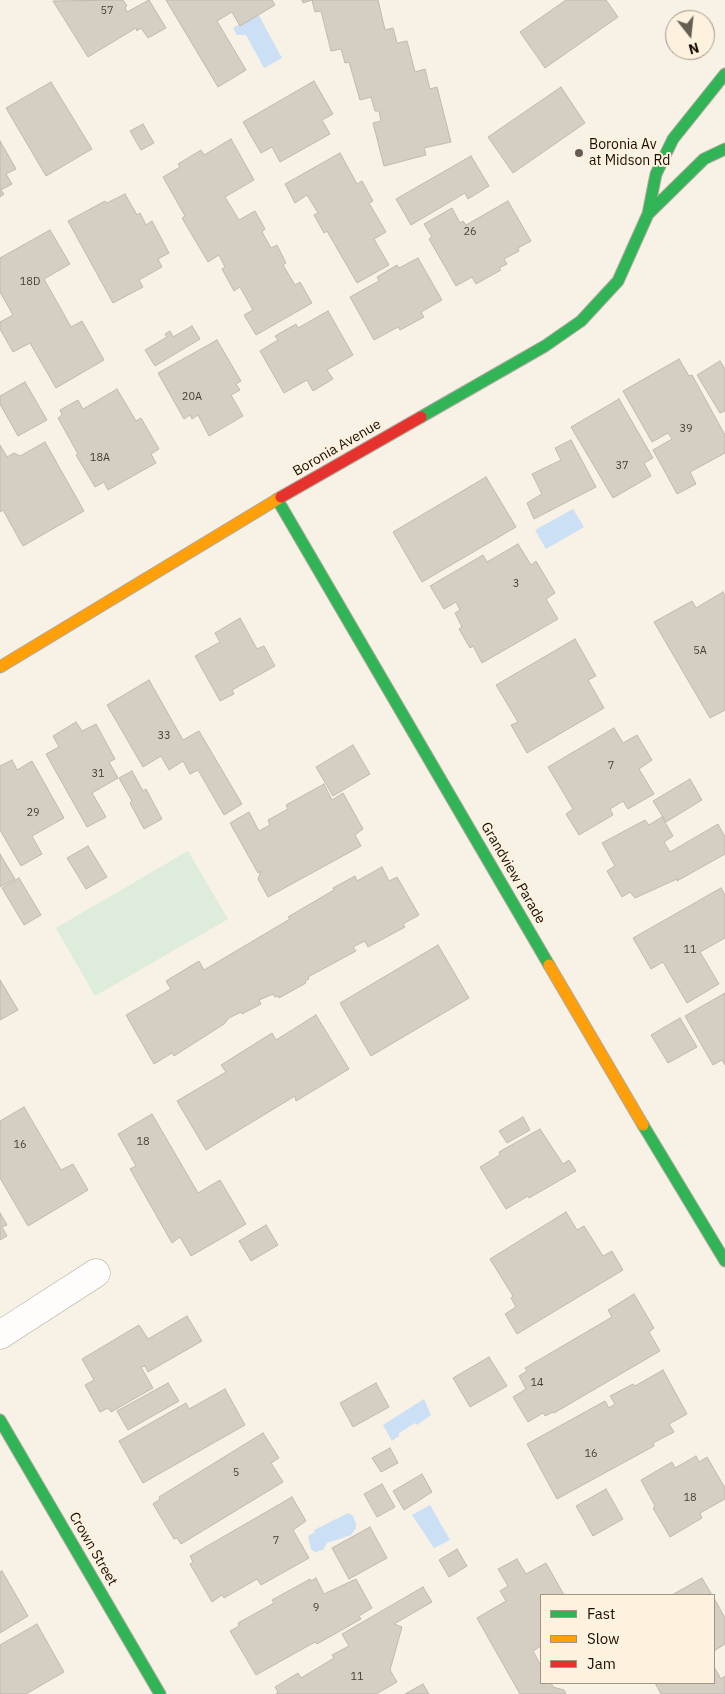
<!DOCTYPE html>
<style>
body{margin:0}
#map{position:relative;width:725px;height:1694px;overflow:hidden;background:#f7f1e6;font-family:"IBM Plex Sans",sans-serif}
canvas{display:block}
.legend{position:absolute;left:540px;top:1594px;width:175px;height:90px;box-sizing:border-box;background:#fef2df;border:1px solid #a19788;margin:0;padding:6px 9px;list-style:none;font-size:15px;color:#160f05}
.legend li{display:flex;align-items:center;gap:10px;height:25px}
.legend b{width:25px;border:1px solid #a19788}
.north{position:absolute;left:665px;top:10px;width:50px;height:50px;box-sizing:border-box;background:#fef2df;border:1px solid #a19788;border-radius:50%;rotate:164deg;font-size:14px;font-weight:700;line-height:20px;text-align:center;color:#160f05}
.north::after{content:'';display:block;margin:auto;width:18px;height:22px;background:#655e54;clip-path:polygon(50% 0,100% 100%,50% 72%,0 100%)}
</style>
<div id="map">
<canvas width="725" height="1694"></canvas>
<ul class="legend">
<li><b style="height:6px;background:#30b455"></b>Fast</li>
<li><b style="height:6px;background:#ff9f0a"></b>Slow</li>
<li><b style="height:6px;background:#e5322d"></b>Jam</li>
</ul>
<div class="north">N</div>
</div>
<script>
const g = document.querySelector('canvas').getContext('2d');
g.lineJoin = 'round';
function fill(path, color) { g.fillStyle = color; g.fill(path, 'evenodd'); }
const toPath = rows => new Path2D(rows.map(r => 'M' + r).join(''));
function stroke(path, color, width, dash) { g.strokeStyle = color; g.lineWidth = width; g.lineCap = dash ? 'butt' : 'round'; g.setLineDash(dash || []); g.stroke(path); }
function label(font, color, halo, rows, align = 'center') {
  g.font = font + ' "IBM Plex Sans",sans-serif'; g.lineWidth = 4; g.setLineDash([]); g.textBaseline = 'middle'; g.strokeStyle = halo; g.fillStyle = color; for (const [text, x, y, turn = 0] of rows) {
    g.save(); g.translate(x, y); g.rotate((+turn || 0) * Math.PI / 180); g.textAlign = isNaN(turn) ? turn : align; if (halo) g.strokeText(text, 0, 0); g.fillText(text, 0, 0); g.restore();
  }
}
fill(toPath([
 [188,851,228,919,95,996,56,928]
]), '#ddecdb');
fill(toPath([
 [258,14,282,58,264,68,246,35,237,35,233,28],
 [573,509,584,527,546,549,535,530],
 [424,1399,431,1415,417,1425,415,1423,399,1433,399,1436,392,1441,383,1425],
 [430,1505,450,1540,434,1548,412,1515],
 [348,1513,353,1516,356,1524,356,1528,351,1535,327,1543,323,1550,315,1552,311,1549,308,1536,315,1532,314,1530]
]), '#cbdff5');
const building = toPath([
 [123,0,127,6,125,8,127,12,149,0,166,28,148,38,141,28,137,31,136,28,88,57,53,1,123,0],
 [166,0,272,0,275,5,240,26,232,12,217,21,246,70,218,87,166,0],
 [302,0,378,0,385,30,393,28,397,43,407,41,415,72,425,69,430,89,437,87,451,142,424,148,426,155,384,166,373,123,381,121,379,111,375,111,371,97,360,100,349,62,345,63,341,49,331,51,321,11,315,12,312,0,303,3,302,0],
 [566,0,606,0,618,17,545,68,520,32,566,0],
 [314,81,333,114,322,120,330,134,280,162,272,147,261,153,243,122,314,81],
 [51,82,92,149,46,176,6,108,51,82],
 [561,87,585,123,513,173,488,137,561,87],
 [143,124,154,143,141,150,130,131,143,124],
 [231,139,254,180,225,197,239,220,255,211,265,229,262,232,271,248,277,245,286,263,283,265,295,285,300,282,312,303,256,335,244,315,253,310,240,287,234,291,222,269,225,267,219,255,208,262,182,218,185,216,163,177,180,167,178,164,201,150,204,155,231,139],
 [0,141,16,169,6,174,12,184,1,190,4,194,0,197,0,141],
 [340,153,357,184,362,181,373,201,369,203,386,232,374,239,389,265,357,283,327,231,324,233,314,215,318,213,307,195,295,203,285,184,340,153],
 [471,156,489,186,468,199,465,193,411,225,396,199,471,156],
 [125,194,137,215,140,213,146,225,152,221,169,253,158,259,162,267,139,280,143,287,113,303,68,221,105,201,107,203,125,194],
 [508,201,531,241,518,248,519,251,504,259,507,264,499,268,501,270,476,284,472,277,456,286,429,239,432,237,424,224,452,208,460,223,463,221,466,225,508,201],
 [50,230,70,264,44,279,71,327,82,321,104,360,56,388,30,343,13,352,0,329,0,322,13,315,0,292,0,258,50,230],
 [418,258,442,300,421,312,424,317,400,330,398,327,374,340,350,297,379,281,377,277,397,265,399,268,418,258],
 [328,311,353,355,327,370,333,379,313,391,307,380,284,393,260,351,278,340,275,336,296,324,298,328,328,311],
 [192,326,200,339,155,366,145,350,167,337,165,334,170,331,173,337,192,326],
 [217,340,241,381,236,384,240,390,231,395,243,416,209,436,198,415,192,419,190,415,184,419,158,373,217,340],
 [679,359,689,376,692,375,725,435,725,453,690,472,696,484,677,494,653,450,672,439,668,433,652,442,623,391,679,359],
 [720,361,725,369,725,411,720,413,697,375,720,361],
 [25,382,47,420,18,436,0,404,0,396,25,382],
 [117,389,136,421,141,418,159,449,151,454,156,463,108,490,104,482,95,487,76,455,78,454,58,418,62,415,60,410,78,400,83,409,117,389],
 [619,399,653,458,644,463,651,476,613,498,571,427,619,399],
 [571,440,596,487,534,519,527,503,542,494,532,474,561,460,555,448,571,440],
 [45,442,84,511,23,546,3,510,0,512,0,445,7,457,14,453,20,456,45,442],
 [486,477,516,527,422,582,393,532,486,477],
 [518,544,531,565,536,561,555,593,546,599,558,619,482,663,473,646,470,648,459,629,462,627,455,613,460,610,456,602,444,609,430,586,483,555,487,562,518,544],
 [723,592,725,596,725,710,710,718,654,622,692,601,696,608,723,592],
 [240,618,257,649,264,646,275,666,232,690,234,694,220,701,195,656,220,642,215,633,240,618],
 [575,639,596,676,588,680,604,708,527,753,511,725,518,722,496,685,575,639],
 [149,680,183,740,199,731,242,804,224,815,198,770,190,774,183,761,169,770,161,756,143,767,107,705,149,680],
 [76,722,82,731,96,724,115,759,109,762,118,778,92,793,106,817,87,827,46,754,59,747,53,736,76,722],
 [614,728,623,743,637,735,652,760,639,769,654,794,628,809,623,801,610,809,613,815,579,835,566,814,573,809,548,767,614,728],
 [353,745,370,774,333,796,316,767,353,745],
 [12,760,17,770,32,761,64,818,32,836,42,854,21,866,0,830,0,766,12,760],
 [132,771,143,791,146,789,162,819,144,829,130,803,132,801,119,778,132,771],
 [690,779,702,800,666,822,653,801,690,779],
 [324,784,332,800,343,793,363,829,355,835,361,846,268,897,258,879,261,871,258,873,230,823,249,812,259,831,270,825,268,820,288,809,286,805,324,784],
 [662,817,673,836,664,842,670,852,718,824,725,837,725,854,677,881,677,879,635,898,630,892,622,897,607,871,615,866,602,843,645,820,649,825,662,817],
 [88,846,107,877,86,889,67,858,88,846],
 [0,854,15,879,0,887,0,854],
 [382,867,389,881,397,877,419,915,403,924,405,927,368,947,365,941,353,947,356,951,308,977,309,979,305,981,306,983,279,998,278,996,275,997,273,994,259,1000,261,1004,242,1014,241,1012,229,1018,224,1024,174,1056,172,1053,154,1064,126,1015,171,989,166,981,199,961,204,970,290,919,288,917,334,890,333,888,355,876,357,881,382,867],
 [19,878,41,915,24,925,2,888,19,878],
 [721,888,725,895,725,938,700,952,719,984,687,1003,663,962,651,969,633,938,721,888],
 [438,945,469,998,371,1056,340,1003,438,945],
 [0,980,18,1010,0,1020,0,980],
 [725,993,725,1065,722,1060,713,1065,685,1016,725,993],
 [316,1015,349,1069,296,1101,295,1096,206,1150,177,1101,226,1072,221,1065,272,1033,276,1040,316,1015],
 [680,1018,697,1047,668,1063,651,1035,680,1018],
 [24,1107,61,1170,73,1164,88,1190,28,1226,0,1178,0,1121,24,1107],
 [152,1114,198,1193,220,1180,246,1224,191,1256,180,1237,172,1243,130,1169,136,1166,118,1134,152,1114],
 [523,1117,530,1130,507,1143,499,1131,523,1117],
 [540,1129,563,1164,569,1160,576,1171,529,1198,528,1196,506,1209,480,1167,500,1155,499,1152,540,1129],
 [566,1212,577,1230,584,1226,603,1256,612,1251,623,1270,517,1334,505,1314,516,1307,511,1298,513,1296,490,1259,566,1212],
 [0,1213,7,1225,2,1227,7,1236,0,1240,0,1213],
 [266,1225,278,1245,251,1261,239,1241,266,1225],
 [634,1294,654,1328,649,1332,660,1351,554,1413,553,1412,545,1416,543,1413,528,1422,513,1397,526,1389,519,1376,527,1371,525,1368,612,1317,608,1310,634,1294],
 [187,1316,202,1341,148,1372,145,1366,141,1367,153,1388,111,1412,108,1408,100,1412,85,1385,94,1380,82,1359,139,1325,148,1339,187,1316],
 [489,1357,507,1386,470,1407,453,1378,489,1357],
 [663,1370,687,1414,669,1424,674,1432,653,1443,654,1446,557,1499,527,1444,605,1401,609,1408,615,1404,610,1396,633,1384,635,1386,663,1370],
 [168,1383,179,1401,128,1430,117,1411,168,1383],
 [376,1383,389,1407,353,1427,340,1403,376,1383],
 [225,1389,245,1425,143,1483,119,1441,186,1403,189,1409,225,1389],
 [263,1433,279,1458,271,1463,283,1482,181,1544,177,1538,174,1539,153,1504,160,1499,159,1497,263,1433],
 [390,1448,398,1463,381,1472,372,1458,390,1448],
 [696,1456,699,1462,707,1457,725,1488,725,1499,700,1513,702,1518,670,1537,653,1508,655,1506,641,1480,672,1462,675,1468,696,1456],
 [422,1474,432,1492,404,1510,393,1491,422,1474],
 [382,1484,395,1507,377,1517,364,1494,382,1484],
 [606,1489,623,1519,593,1536,576,1506,606,1489],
 [292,1497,306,1521,293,1530,309,1558,261,1585,257,1579,224,1598,222,1595,212,1602,190,1564,193,1562,190,1556,292,1497],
 [370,1527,387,1558,349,1579,332,1548,370,1527],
 [457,1549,467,1566,449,1577,439,1560,457,1549],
 [517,1559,526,1574,546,1563,564,1595,541,1595,541,1646,533,1651,541,1666,541,1683,551,1683,553,1687,564,1690,566,1694,520,1694,477,1618,506,1601,500,1591,508,1586,498,1569,517,1559],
 [2,1571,28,1616,0,1633,0,1572,2,1571],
 [316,1578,324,1594,356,1579,372,1608,359,1616,361,1619,317,1644,315,1642,256,1675,230,1631,239,1626,238,1623,274,1603,272,1600,310,1579,311,1581,316,1578],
 [702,1578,712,1595,672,1595,702,1578],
 [423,1587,432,1602,394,1624,402,1627,390,1670,397,1682,376,1694,276,1694,278,1692,275,1687,298,1673,301,1678,334,1658,332,1655,349,1646,342,1634,423,1587],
 [714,1598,725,1618,725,1644,714,1651,714,1598],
 [37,1624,64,1672,26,1694,0,1694,0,1645,37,1624],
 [714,1667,721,1679,725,1676,725,1694,661,1694,655,1683,714,1683,714,1667],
 [423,1684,429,1694,405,1694,423,1684]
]);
fill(building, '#d4cec3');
stroke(building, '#bfb9ae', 1);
const street = toPath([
 [0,1335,96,1273]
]);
const fast = toPath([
 [648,214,704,159,725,149],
 [421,417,545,346,581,321,618,281,648,214,656,174,673,139,725,74],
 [277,499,549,965],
 [643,1125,725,1261],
 [0,1420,160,1694]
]);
const slow = toPath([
 [0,667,281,497],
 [549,965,643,1125]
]);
const jam = toPath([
 [281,497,421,417]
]);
stroke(street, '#afa99e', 29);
stroke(fast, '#afa99e', 13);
stroke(slow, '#afa99e', 13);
stroke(jam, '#afa99e', 13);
stroke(street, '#fefdfb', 28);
stroke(fast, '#30b455', 11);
stroke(slow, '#ff9f0a', 11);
stroke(jam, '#e5322d', 11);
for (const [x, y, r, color] of [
 [579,153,5,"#655e54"]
]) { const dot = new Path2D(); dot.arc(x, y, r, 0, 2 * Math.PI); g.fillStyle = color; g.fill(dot); stroke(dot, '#fef2df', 2); }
label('11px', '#463f34', null, [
 ["57",107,11],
 ["26",470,232],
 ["18D",30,282],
 ["20A",192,397],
 ["39",686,429],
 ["18A",100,458],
 ["37",622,466],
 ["3",516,584],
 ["5A",700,651],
 ["33",164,736],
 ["7",611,766],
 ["31",98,774],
 ["29",33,813],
 ["11",690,950],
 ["18",143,1142],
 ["16",20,1145],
 ["14",537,1383],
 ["16",591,1454],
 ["5",236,1473],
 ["18",690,1498],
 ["7",276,1541],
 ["9",316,1608],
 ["11",357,1677]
]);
label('14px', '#160f05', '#fef2df', [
 ["Boronia Av",589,145],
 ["at Midson Rd",589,161]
], 'left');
label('14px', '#160f05', '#fef2df', [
 ["Boronia Avenue",337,448,-30],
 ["Grandview Parade",513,873,60],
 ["Crown Street",93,1549,60]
]);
</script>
